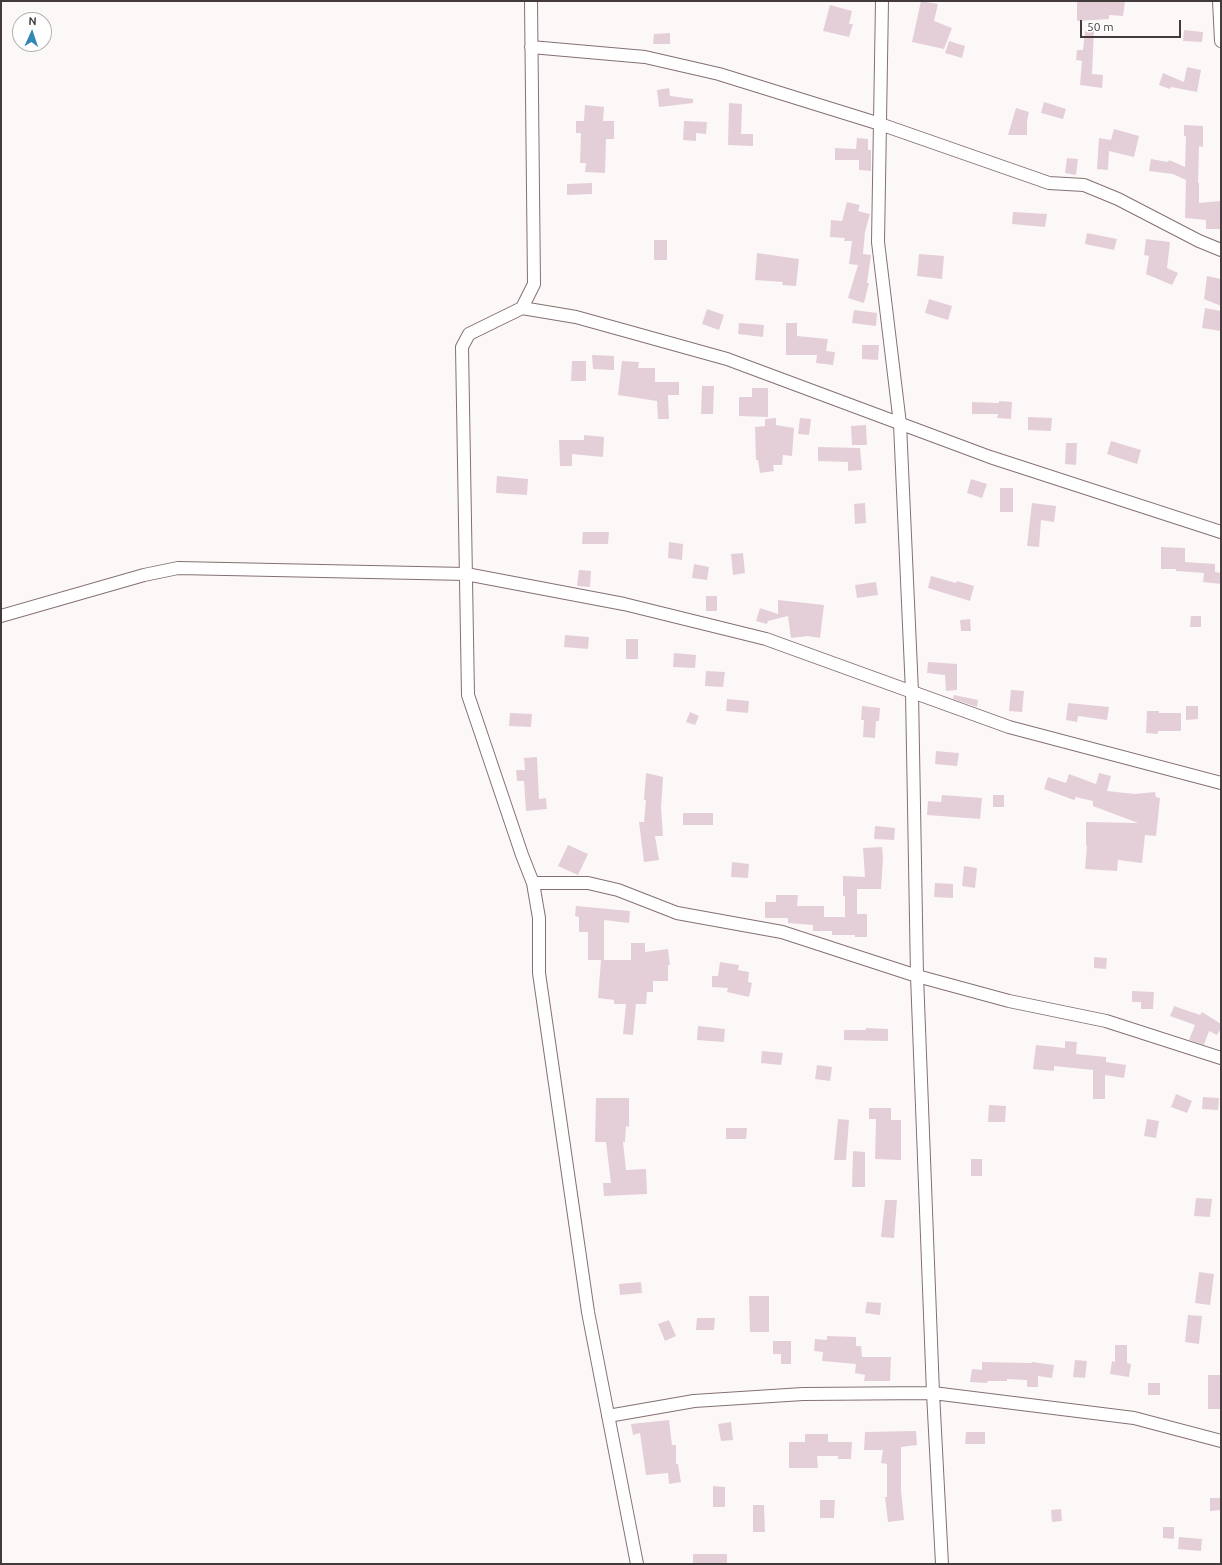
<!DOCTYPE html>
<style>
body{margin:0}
#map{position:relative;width:1222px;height:1565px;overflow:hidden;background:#fdf8f8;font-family:Ubuntu,sans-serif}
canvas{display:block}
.frame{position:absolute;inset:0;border:2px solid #433a3b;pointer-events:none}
.north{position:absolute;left:12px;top:12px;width:40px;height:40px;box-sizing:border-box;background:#fff;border:1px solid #b4b0b1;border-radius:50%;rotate:3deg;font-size:11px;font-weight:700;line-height:16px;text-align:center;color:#433a3b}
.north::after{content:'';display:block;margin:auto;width:14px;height:18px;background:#3488b8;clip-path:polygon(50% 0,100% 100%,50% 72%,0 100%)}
.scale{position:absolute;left:1080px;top:20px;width:101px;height:18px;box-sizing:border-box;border:2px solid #433a3b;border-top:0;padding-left:5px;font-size:12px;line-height:14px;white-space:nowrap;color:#433a3b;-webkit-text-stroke:3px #fff;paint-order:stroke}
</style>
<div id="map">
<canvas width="1222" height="1565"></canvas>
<div class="frame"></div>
<div class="north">N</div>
<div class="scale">50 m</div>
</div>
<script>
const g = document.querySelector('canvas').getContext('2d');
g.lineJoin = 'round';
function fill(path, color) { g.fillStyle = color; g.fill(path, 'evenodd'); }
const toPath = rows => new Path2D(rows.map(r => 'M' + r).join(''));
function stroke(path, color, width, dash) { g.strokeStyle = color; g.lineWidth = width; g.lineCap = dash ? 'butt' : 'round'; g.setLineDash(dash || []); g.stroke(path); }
fill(toPath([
 [921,1,938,4,934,21,952,28,944,49,912,42],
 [1077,1,1125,1,1123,16,1109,15,1109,19,1077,21],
 [830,5,852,11,849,24,853,24,849,37,823,31],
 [1184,30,1203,32,1202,42,1183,41],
 [1085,31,1094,31,1092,74,1103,75,1102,88,1080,85,1082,61,1076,60,1077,50,1083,50],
 [670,33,670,44,653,44,654,34],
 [949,41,965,46,962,58,945,53],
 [1187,67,1201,70,1197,92,1171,87,1170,89,1159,85,1163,73,1184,82],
 [669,88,670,96,693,99,693,103,659,107,657,90],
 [1044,102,1066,109,1063,119,1041,113],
 [729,103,742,104,741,134,753,134,753,146,728,145],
 [585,105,604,107,603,121,614,121,614,139,606,139,605,173,585,172,586,163,580,163,581,133,576,133,576,121,584,121],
 [1016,108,1029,112,1027,121,1027,135,1008,135],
 [684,121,707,122,706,134,696,133,696,141,683,140],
 [1184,125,1203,126,1203,147,1199,146,1198,183,1199,183,1199,203,1220,201,1221,229,1206,229,1206,220,1185,218,1186,180,1173,174,1149,171,1151,159,1168,162,1169,160,1185,167,1186,136,1184,136],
 [1114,129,1139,136,1134,157,1109,151,1108,170,1097,169,1099,138,1111,140],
 [857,138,868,139,868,150,871,150,871,171,859,170,859,160,835,160,835,148,856,149],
 [1067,158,1078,159,1076,175,1065,173],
 [592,183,592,194,567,195,567,184],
 [847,202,860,205,858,211,870,214,865,232,863,254,871,255,867,283,869,283,864,303,848,298,858,265,849,264,852,241,844,241,845,238,830,237,831,220,842,221],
 [1013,212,1047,214,1045,227,1012,224],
 [1087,233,1117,239,1114,250,1085,244],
 [1146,239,1170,242,1167,268,1178,273,1172,285,1146,274,1149,256,1144,255],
 [654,240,667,240,667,260,654,260],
 [757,253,799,259,796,286,782,285,783,282,755,280],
 [919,254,944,256,942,279,917,276],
 [1207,276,1221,279,1221,306,1204,299],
 [929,299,952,306,948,320,925,313],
 [1205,308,1221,311,1221,331,1202,328],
 [707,309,724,315,719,330,702,324],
 [854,310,877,313,876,326,852,323],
 [739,323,764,325,763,337,738,334],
 [786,323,797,323,797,336,828,339,826,351,835,352,833,365,816,363,817,355,786,355],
 [862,345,879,345,878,360,862,359],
 [592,355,614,356,614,370,593,369],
 [572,361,586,361,586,381,571,381],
 [622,361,639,362,638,368,655,368,655,382,679,382,679,395,668,395,669,419,658,419,657,401,618,395],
 [702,386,714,386,713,414,701,414],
 [752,388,768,388,768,417,739,416,739,397,752,397],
 [999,401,1012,402,1011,419,997,418,998,414,972,414,972,402,999,403],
 [1028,417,1052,418,1051,431,1028,430],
 [776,418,776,425,794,428,792,456,783,455,782,465,773,465,774,471,760,473,758,460,756,460,755,427,765,426,765,419],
 [800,418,811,419,809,435,798,434],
 [866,425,867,445,852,445,851,426],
 [584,435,604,437,603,457,572,454,572,466,560,466,559,440,584,440],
 [1111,441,1141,450,1137,464,1107,454],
 [1066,443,1077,443,1076,465,1065,464],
 [818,447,860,448,862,470,848,471,848,462,818,461],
 [497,476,528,479,527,495,496,493],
 [971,479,987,484,982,498,967,493],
 [1000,488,1013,488,1013,512,1000,512],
 [865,503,866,523,855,524,854,504],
 [1032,503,1056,506,1054,522,1041,520,1039,547,1027,546],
 [583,532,609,532,608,544,582,544],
 [669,542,683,544,682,560,668,558],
 [1161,547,1185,548,1185,562,1215,564,1215,572,1221,573,1221,584,1203,582,1204,573,1176,571,1176,569,1161,569],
 [743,553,745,573,733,575,731,554],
 [694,564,709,567,707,580,692,578],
 [579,570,591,571,590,587,577,586],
 [931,576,956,583,957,581,974,586,970,601,928,588],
 [876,582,878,595,857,598,855,585],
 [706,596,717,596,717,611,706,611],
 [778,600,824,605,820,638,808,636,791,638,788,616,768,621,767,624,756,621,760,608,778,614],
 [1191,616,1201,616,1201,627,1190,627],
 [970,619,971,631,961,631,960,620],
 [565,635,589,637,588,649,564,647],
 [626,639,638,639,638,659,626,659],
 [674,653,696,655,695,668,673,667],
 [928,662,957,664,957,690,946,691,945,675,927,673],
 [706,671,725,672,723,687,705,686],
 [1011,690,1024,691,1022,712,1009,711],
 [954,695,978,700,977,707,953,699],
 [727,699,749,701,748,713,726,711],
 [1068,703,1109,707,1107,720,1078,716,1077,722,1066,720],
 [862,706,880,708,879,721,876,721,875,738,863,737,864,720,861,720],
 [1186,706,1198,706,1198,719,1186,720],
 [1147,711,1159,711,1159,713,1181,713,1181,731,1158,731,1158,734,1146,733],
 [690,712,699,716,695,725,686,722],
 [510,713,532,714,531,727,509,726],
 [936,751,959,753,957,766,935,764],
 [537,757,539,799,546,798,547,809,526,811,524,781,517,781,516,770,525,770,524,758],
 [646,773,663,777,661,808,663,836,655,836,659,860,644,862,639,822,644,822,646,800,644,800],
 [1099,773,1111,776,1107,791,1135,794,1155,792,1156,797,1160,798,1156,836,1145,835,1142,863,1118,860,1117,871,1085,869,1087,846,1086,846,1086,822,1138,823,1093,806,1093,801,1076,797,1074,800,1044,789,1048,777,1066,783,1069,774,1096,784],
 [942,795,982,798,980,819,927,815,928,801,941,802],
 [993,795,1004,795,1004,807,993,807],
 [683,813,713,813,713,825,683,825],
 [875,826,895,828,894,840,874,839],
 [568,845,588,854,578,875,558,866],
 [882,847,883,858,881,889,857,889,857,914,867,914,867,937,855,937,855,935,832,935,832,931,813,931,813,925,788,923,788,918,765,918,765,902,776,902,776,895,798,895,797,906,824,906,824,917,845,917,845,896,843,896,843,876,865,877,863,848],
 [732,862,749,864,748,878,731,877],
 [964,866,977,868,975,888,962,886],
 [935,883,953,884,953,898,934,897],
 [576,906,630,911,629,923,604,920,604,960,631,960,631,943,645,943,645,952,668,949,670,965,668,965,668,981,653,981,653,992,647,992,646,1004,636,1004,633,1035,623,1034,626,1004,614,1004,614,1000,598,998,601,960,588,960,588,932,579,932,579,917,575,916],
 [1094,957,1107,958,1106,969,1094,968],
 [720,962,739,965,738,970,749,972,748,982,752,983,749,997,727,992,728,988,712,987,712,976,718,976],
 [1132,991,1154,992,1153,1009,1141,1009,1141,1002,1132,1002],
 [1174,1006,1200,1015,1202,1012,1221,1024,1221,1028,1217,1035,1209,1031,1204,1045,1189,1040,1195,1025,1170,1016],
 [698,1026,725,1029,724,1042,697,1040],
 [866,1028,888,1029,888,1041,844,1040,844,1030,866,1030],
 [1065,1041,1077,1042,1076,1054,1106,1057,1106,1062,1126,1065,1124,1078,1105,1075,1105,1099,1093,1099,1093,1070,1054,1066,1054,1071,1033,1069,1036,1045,1065,1048],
 [762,1051,783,1053,781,1065,761,1063],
 [817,1065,832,1067,830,1081,815,1079],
 [1176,1094,1192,1101,1187,1113,1171,1107],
 [1203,1097,1219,1098,1218,1110,1202,1109],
 [596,1098,629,1098,629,1127,626,1126,625,1142,623,1142,626,1170,646,1169,647,1194,604,1196,603,1183,611,1183,606,1142,595,1142],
 [989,1105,1006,1106,1005,1122,988,1122],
 [869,1108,891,1108,891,1120,901,1120,901,1160,875,1159,876,1119,869,1119],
 [838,1119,849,1120,846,1160,834,1160],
 [1147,1119,1159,1121,1156,1138,1144,1136],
 [726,1128,747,1128,746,1139,726,1139],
 [853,1151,865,1152,865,1187,852,1187],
 [971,1159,982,1159,982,1176,971,1176],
 [1196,1198,1212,1199,1210,1217,1194,1216],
 [885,1200,897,1200,894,1238,881,1237],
 [1199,1272,1214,1274,1210,1305,1195,1303],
 [641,1282,642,1293,620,1295,619,1284],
 [749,1296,769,1296,769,1332,750,1332],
 [867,1302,881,1303,880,1315,865,1313],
 [1188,1315,1202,1316,1199,1344,1185,1342],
 [697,1318,715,1318,714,1330,696,1330],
 [669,1320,676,1336,665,1341,658,1324],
 [827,1336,856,1337,856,1346,861,1346,862,1357,891,1357,890,1381,864,1381,865,1375,855,1373,856,1364,822,1361,823,1352,814,1351,815,1339,827,1340],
 [773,1341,791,1341,791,1364,781,1364,781,1354,773,1354],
 [1115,1345,1127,1345,1127,1363,1131,1364,1129,1377,1110,1374,1112,1361,1115,1362],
 [1075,1360,1087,1361,1085,1378,1073,1377],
 [982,1362,1032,1363,1032,1362,1054,1365,1052,1378,1038,1376,1038,1387,1027,1387,1027,1380,1007,1379,1007,1381,988,1381,987,1383,970,1382,972,1369,982,1370],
 [1208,1375,1220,1375,1221,1409,1208,1409],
 [1148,1383,1160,1383,1160,1395,1148,1395],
 [669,1420,672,1445,676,1445,676,1464,678,1464,681,1482,669,1484,668,1473,646,1475,640,1433,633,1435,631,1424],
 [731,1422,733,1440,721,1441,718,1424],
 [916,1431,917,1445,901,1447,901,1490,904,1520,888,1522,885,1497,887,1497,887,1464,881,1463,883,1450,864,1450,865,1432],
 [966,1432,985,1432,985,1444,965,1444],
 [805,1434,828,1434,828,1442,852,1442,851,1459,838,1459,838,1456,817,1456,818,1468,789,1468,789,1442,805,1442],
 [713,1486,725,1487,725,1507,713,1507],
 [1210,1498,1221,1498,1221,1510,1210,1511],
 [820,1500,835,1500,834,1518,820,1518],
 [753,1505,764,1505,765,1532,753,1532],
 [1061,1509,1062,1521,1052,1522,1051,1510],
 [1163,1527,1174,1527,1174,1539,1163,1538],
 [1179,1537,1202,1539,1201,1551,1178,1549],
 [693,1554,727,1554,727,1564,693,1564]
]), '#e4cfd9');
const street = toPath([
 [882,1,878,242,900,424,912,692,917,976,933,1393,942,1564],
 [1219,1,1221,41],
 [531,47,645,57,719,74,880,124,1049,183,1084,185,1118,199,1199,241,1221,250],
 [522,308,534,284,531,1],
 [1,616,144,575,178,568,466,574,624,604,766,639,1009,727,1221,783],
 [533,883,588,883,618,890,677,913,782,932,917,976,1009,1001,1106,1021,1221,1058],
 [608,1416,694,1401,803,1394,933,1393,1134,1418,1221,1441],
 [637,1564,588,1312,539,973,539,918,533,883,522,855,468,695,462,347,469,334,522,308,576,317,727,359,990,457,1221,532]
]);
stroke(street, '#857071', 14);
stroke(street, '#fff', 12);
</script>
